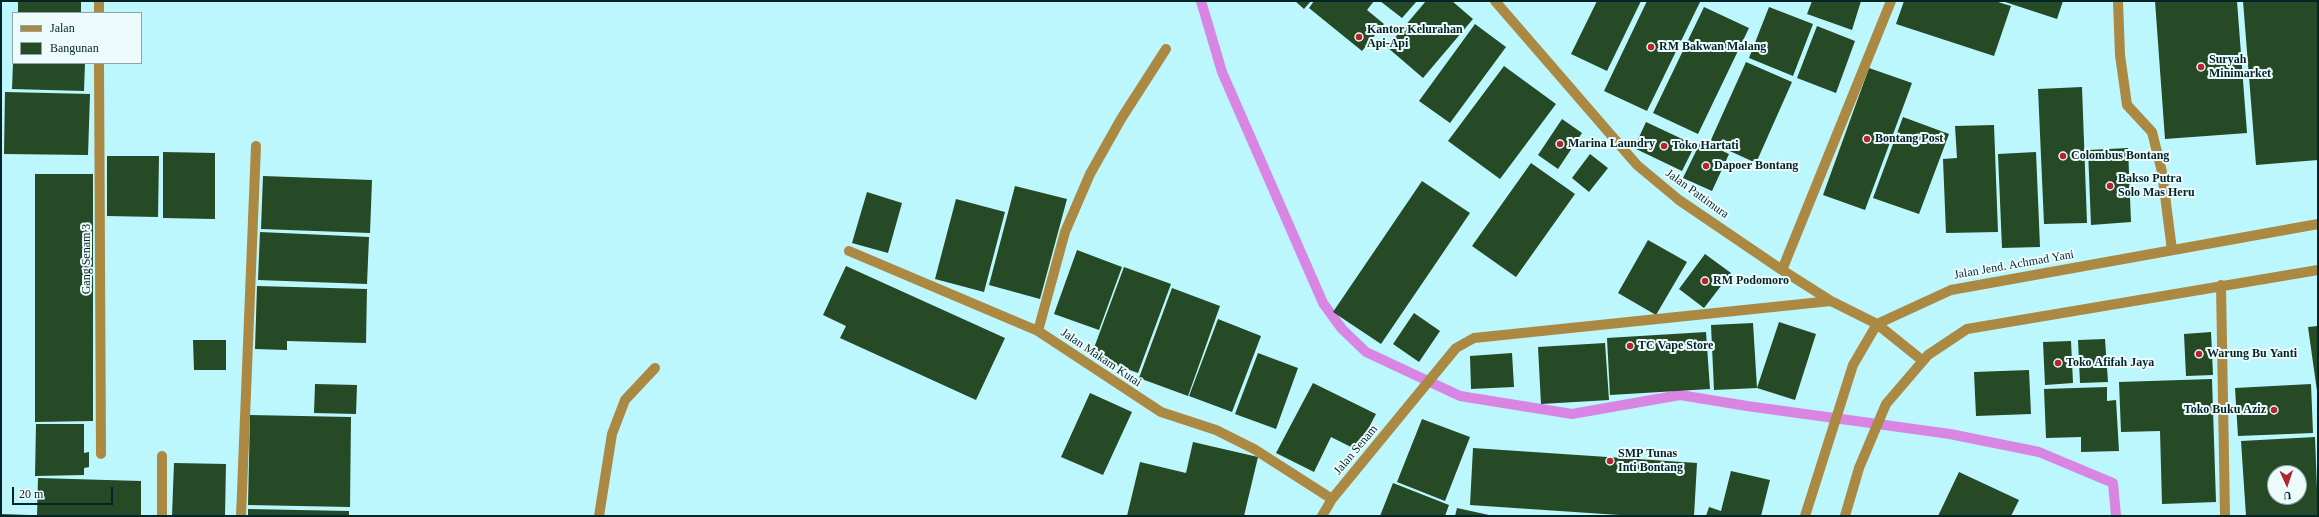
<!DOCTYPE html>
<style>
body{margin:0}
#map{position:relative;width:2319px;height:517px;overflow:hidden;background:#bbf7fd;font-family:"Times New Roman",serif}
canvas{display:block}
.frame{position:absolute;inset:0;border:2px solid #032528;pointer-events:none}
.legend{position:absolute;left:12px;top:12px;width:130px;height:52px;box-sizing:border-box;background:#edfbfd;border:1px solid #8fa5a8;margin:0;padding:5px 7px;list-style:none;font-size:12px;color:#032528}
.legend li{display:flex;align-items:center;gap:8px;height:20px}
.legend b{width:20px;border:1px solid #8fa5a8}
.north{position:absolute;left:2267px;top:465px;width:40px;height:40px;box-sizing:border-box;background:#edfbfd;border:1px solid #8fa5a8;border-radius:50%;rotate:177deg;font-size:11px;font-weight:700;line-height:16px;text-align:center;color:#032528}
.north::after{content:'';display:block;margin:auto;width:14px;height:18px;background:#b5232e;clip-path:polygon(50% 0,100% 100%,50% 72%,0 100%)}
.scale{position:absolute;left:12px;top:487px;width:101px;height:18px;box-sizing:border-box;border:2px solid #032528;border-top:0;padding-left:5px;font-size:12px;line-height:14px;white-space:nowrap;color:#032528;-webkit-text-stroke:3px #edfbfd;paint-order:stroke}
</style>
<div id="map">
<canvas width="2319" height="517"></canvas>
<div class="frame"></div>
<ul class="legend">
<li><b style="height:5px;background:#ac8943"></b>Jalan</li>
<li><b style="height:11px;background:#254a25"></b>Bangunan</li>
</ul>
<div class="north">U</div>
<div class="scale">20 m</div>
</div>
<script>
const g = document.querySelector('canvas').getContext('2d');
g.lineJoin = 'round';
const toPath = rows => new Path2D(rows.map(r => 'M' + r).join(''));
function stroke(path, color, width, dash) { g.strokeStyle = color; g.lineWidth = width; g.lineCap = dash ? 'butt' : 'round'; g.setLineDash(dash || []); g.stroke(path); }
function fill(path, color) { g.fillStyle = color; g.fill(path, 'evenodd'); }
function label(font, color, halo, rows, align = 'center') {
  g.font = font + ' "Times New Roman",serif'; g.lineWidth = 4; g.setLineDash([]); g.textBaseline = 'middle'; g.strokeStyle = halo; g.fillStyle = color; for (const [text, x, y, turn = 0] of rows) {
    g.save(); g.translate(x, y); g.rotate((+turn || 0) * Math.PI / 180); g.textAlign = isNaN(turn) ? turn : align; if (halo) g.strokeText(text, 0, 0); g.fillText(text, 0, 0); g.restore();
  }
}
stroke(toPath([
 [1201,1,1222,72,1323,303,1342,329,1366,352,1460,396,1572,414,1680,395,1747,406,1950,434,2039,452,2113,483,2116,516]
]), '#d985e3', 10);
fill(toPath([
 [18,1,81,1,81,13,18,13],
 [1295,1,1311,1,1304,9],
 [1314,1,1374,1,1367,10,1384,24,1362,51,1309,8],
 [1380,1,1417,1,1402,18],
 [1426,1,1452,1,1473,19,1423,78,1387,47],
 [1597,1,1641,1,1607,71,1571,54],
 [1647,1,1700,2,1647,111,1604,91],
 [1812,1,1861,1,1852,30,1807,14],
 [1904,1,1995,1,2011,6,1994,56,1896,24],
 [2002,1,2063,1,2057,19],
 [2155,1,2237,1,2247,133,2165,139],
 [2243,1,2318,1,2318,160,2256,165],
 [1704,7,1749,28,1698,134,1653,113],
 [1769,7,1813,24,1793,76,1749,58],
 [1475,24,1506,47,1450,123,1419,101],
 [1817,26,1855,41,1836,93,1797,78],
 [1746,62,1792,82,1756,163,1710,142],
 [13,63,85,63,84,91,12,89],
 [1504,66,1556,104,1500,179,1448,141],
 [1869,68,1912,83,1865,210,1823,195],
 [2082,87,2087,223,2044,224,2038,89],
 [5,92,90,94,88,155,4,154],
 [1903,117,1949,134,1919,214,1873,198],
 [1562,119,1582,133,1558,169,1538,155],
 [1646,122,1695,145,1682,171,1634,148],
 [1994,125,1998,232,1946,233,1943,159,1957,158,1955,126],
 [1701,141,1729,154,1712,191,1683,178],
 [2128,148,2131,222,2091,225,2088,150],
 [163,152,215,153,215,219,163,218],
 [2036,152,2040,247,2002,248,1998,154],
 [1590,154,1608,168,1589,192,1572,178],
 [107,156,159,156,158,217,107,216],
 [1531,163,1575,194,1516,277,1472,246],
 [35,174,93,174,93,421,35,422],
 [263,176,372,180,370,233,261,229],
 [1422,181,1470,213,1381,344,1333,312],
 [1015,186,1067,199,1040,299,989,285],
 [867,192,902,203,888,253,852,243],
 [956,199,1005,212,984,292,935,279],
 [260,232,369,237,367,284,258,280],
 [1648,240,1687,262,1656,315,1618,293],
 [1077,250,1122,267,1099,330,1054,314],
 [1705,254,1731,273,1704,308,1679,289],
 [846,266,1005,338,976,400,840,338,846,326,823,315],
 [1124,267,1171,284,1138,373,1091,356],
 [257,286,367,289,366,343,287,341,287,350,255,349],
 [1172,288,1220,306,1188,396,1139,378],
 [1414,313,1440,331,1419,362,1393,344],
 [1218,319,1261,336,1232,412,1189,396],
 [1779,322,1816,334,1795,400,1757,388],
 [1753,323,1757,388,1714,390,1711,325],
 [2318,326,2318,391,2317,391,2308,327],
 [1706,332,1710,389,1610,395,1607,338],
 [2211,332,2213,375,2186,376,2184,334],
 [2105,339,2108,382,2080,383,2078,340],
 [193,340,226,340,226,370,194,370],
 [2071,341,2073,383,2045,385,2043,342],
 [1605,343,1609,400,1541,404,1538,347],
 [1258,353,1298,368,1276,429,1235,414],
 [1512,353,1514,387,1471,389,1470,356],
 [2029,370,2031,414,1976,416,1974,372],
 [2212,379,2216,502,2162,504,2160,431,2121,432,2119,382],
 [1313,383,1376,414,1357,450,1331,437,1314,472,1276,453],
 [315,384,357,385,356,414,314,413],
 [2311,384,2313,433,2238,436,2235,388],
 [2107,387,2107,401,2116,400,2119,451,2081,452,2081,437,2046,438,2044,389],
 [1090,393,1132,412,1103,475,1061,457],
 [250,415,351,417,350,507,248,505],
 [1422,419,1470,437,1445,501,1397,482],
 [36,424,84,424,84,453,89,452,89,467,84,468,84,475,35,476],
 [2315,437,2318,516,2246,516,2241,441],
 [2275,473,2299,473,2299,497,2275,497],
 [1193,442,1258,457,1244,516,1127,516,1140,462,1186,473],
 [1473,448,1697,463,1694,516,1634,516,1470,505],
 [174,463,226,464,225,516,172,516],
 [1731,471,1770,480,1761,516,1706,516,1709,507,1721,511],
 [1959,472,2019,500,2011,516,1938,516],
 [38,478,141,481,141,516,37,516],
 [1393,483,1449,505,1445,516,1380,516],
 [1457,508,1489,515,1489,516,1455,516],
 [248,509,349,511,349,516,248,516],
 [1,514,28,515,28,516,1,516]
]), '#254a25');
stroke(toPath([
 [99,1,99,13],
 [1495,1,1637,165,1679,200,1782,270,1831,301,1877,324,1923,361],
 [2118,1,2120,55,2127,105,2152,132,2162,172,2172,250],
 [99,63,101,454],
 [849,251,1038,331,1161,412,1216,430,1254,449,1332,499],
 [1782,270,1891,1],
 [2221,285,2225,516],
 [1038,331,1065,232,1090,174,1121,119,1166,49],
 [162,516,162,456],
 [241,516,256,146],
 [599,516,612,434,625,400,655,368],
 [1322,516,1332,499,1456,348,1474,338,1831,301],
 [1805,516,1853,365,1877,324,1951,290,2318,224],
 [1845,516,1859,468,1886,404,1928,355,1967,329,2318,270]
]), '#ac8943', 10);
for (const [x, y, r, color] of [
 [1359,37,4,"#b5232e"],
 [1651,47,4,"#b5232e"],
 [2201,67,4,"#b5232e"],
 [1867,139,4,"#b5232e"],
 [1560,144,4,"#b5232e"],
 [1664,146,4,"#b5232e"],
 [2063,156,4,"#b5232e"],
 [1706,166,4,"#b5232e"],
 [2110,186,4,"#b5232e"],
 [1705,281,4,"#b5232e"],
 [1630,346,4,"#b5232e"],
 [2199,354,4,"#b5232e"],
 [2058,363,4,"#b5232e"],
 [2274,410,4,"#b5232e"],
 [1610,461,4,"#b5232e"]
]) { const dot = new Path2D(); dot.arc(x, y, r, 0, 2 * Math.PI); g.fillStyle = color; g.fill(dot); stroke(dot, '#edfbfd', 1.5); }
label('bold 12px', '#032528', '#edfbfd', [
 ["Kantor Kelurahan",1367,30],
 ["Api-Api",1367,44],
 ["RM Bakwan Malang",1659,47],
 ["Suryah",2209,60],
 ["Minimarket",2209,74],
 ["Bontang Post",1875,139],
 ["Marina Laundry",1568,144],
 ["Toko Hartati",1672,146],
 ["Colombus Bontang",2071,156],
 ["Dapoer Bontang",1714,166],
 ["Bakso Putra",2118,179],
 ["Solo Mas Heru",2118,193],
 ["RM Podomoro",1713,281],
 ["TC Vape Store",1638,346],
 ["Warung Bu Yanti",2207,354],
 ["Toko Afifah Jaya",2066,363],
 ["Toko Buku Aziz",2266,410,"right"],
 ["SMP Tunas",1618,454],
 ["Inti Bontang",1618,468]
], 'left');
label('12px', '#032528', '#edfbfd', [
 ["Jalan Pattimura",1697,194,36],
 ["Gang Senam 3",87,259,-90],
 ["Jalan Jend. Achmad Yani",2014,265,-10],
 ["Jalan Makam Kutai",1101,358,34],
 ["Jalan Senam",1356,450,-50]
]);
</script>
